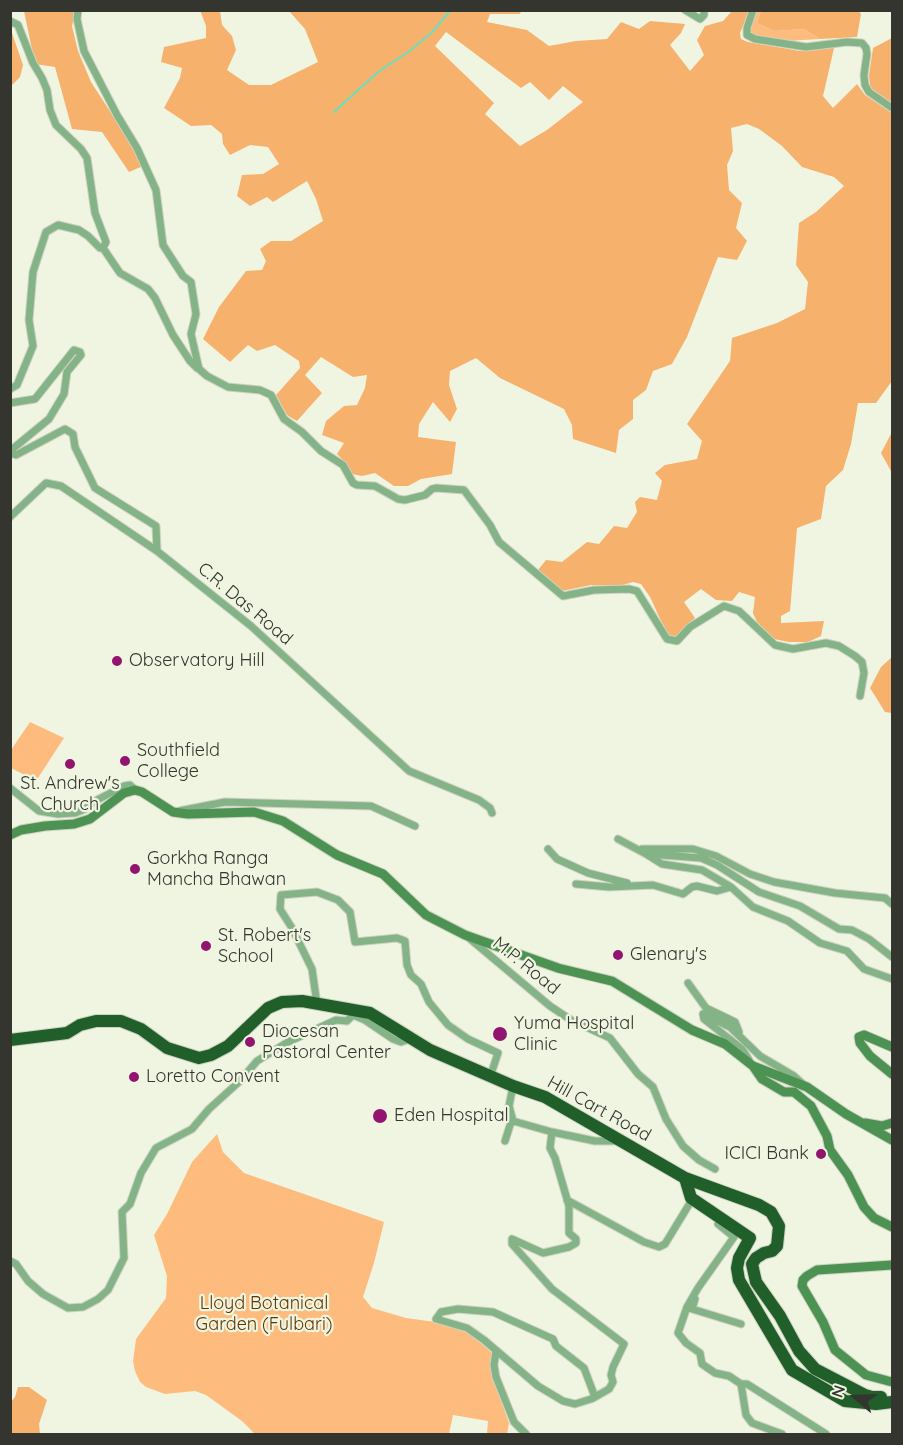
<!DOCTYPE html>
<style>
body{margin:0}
#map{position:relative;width:903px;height:1445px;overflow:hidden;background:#f0f5e1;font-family:Quicksand,sans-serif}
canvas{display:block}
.frame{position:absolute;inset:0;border:12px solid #33352e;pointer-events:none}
.north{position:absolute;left:825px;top:1367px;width:60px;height:60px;-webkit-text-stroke:4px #f0f5e1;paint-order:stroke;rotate:289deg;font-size:16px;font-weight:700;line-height:24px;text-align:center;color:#33352e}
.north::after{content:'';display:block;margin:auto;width:21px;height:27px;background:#33352e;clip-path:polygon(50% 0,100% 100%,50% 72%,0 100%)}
</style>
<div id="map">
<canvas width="903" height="1445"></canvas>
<div class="frame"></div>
<div class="north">N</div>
</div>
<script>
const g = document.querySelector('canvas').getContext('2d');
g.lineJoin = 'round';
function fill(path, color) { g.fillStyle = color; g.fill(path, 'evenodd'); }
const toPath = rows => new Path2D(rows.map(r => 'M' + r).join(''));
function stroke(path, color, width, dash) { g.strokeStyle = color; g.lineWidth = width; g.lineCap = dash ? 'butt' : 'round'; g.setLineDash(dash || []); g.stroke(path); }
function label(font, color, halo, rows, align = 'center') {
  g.font = font + ' Quicksand,sans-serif'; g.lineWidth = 4.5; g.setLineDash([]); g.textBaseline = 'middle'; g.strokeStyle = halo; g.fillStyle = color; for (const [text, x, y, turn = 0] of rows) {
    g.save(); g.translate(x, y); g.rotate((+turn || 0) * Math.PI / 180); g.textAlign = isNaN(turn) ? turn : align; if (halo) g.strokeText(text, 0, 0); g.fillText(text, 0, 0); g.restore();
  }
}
fill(toPath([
 [757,11,761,11,757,23,774,31,804,29,820,39,786,41,756,36,749,32],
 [30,722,64,738,36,781,11,768,11,750],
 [217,1134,223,1152,244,1173,384,1222,374,1263,363,1297,372,1308,406,1318,435,1322,469,1333,491,1352,491,1373,509,1423,507,1434,487,1434,488,1421,453,1415,449,1434,255,1434,242,1421,206,1395,195,1391,165,1394,146,1387,140,1382,135,1371,133,1361,136,1339,166,1298,167,1276,154,1235,167,1214,192,1162]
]), '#fdbc7d');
fill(toPath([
 [200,10,220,11,222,25,232,36,236,50,227,70,249,85,271,85,318,62,305,29,289,11,521,11,520,14,490,14,487,22,527,30,549,46,576,41,607,39,621,22,639,29,650,21,685,24,681,33,670,45,690,71,704,55,697,40,705,26,723,21,732,11,749,11,740,33,741,39,748,42,800,51,816,48,834,48,823,96,833,108,857,84,865,95,892,113,892,381,876,403,858,403,851,444,843,470,826,486,821,519,797,528,790,611,781,616,781,623,824,621,821,636,808,642,789,642,774,639,757,622,753,613,755,597,739,592,732,601,716,600,701,589,684,602,695,618,676,637,668,636,650,597,641,584,633,582,619,586,591,585,562,591,553,586,538,570,546,560,562,562,587,542,599,544,614,526,627,528,637,512,635,502,640,497,657,500,662,481,655,473,665,465,697,459,702,441,687,424,730,361,732,338,777,323,805,309,808,282,796,265,799,223,816,212,844,186,834,177,802,167,782,146,759,129,747,124,731,128,733,151,727,165,729,190,742,203,736,228,747,241,737,260,718,257,687,337,672,364,653,371,646,390,633,400,633,419,619,430,616,453,573,439,572,425,564,409,500,378,476,358,450,371,449,385,457,409,450,422,433,402,419,424,418,437,456,442,452,474,421,479,408,486,394,486,375,473,362,476,342,472,342,459,337,454,344,443,322,435,326,421,344,406,357,405,365,388,367,375,353,377,321,357,305,375,322,393,297,421,287,415,276,395,300,368,299,361,275,345,257,351,248,345,230,362,203,339,219,307,246,271,262,270,266,261,260,249,271,241,291,241,323,221,316,199,307,181,273,202,267,197,250,206,237,196,242,175,263,174,279,164,268,147,250,145,230,155,223,144,222,134,211,125,191,126,164,108,180,78,182,68,161,62,164,47,206,38,206,26],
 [446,32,521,88,530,82,549,100,563,86,583,102,547,130,520,146,485,114,494,103,435,46],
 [858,10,861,14,857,37,820,39,804,29,774,31,757,23,761,11],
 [24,11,76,11,72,26,78,51,91,82,135,150,143,166,129,172,102,132,72,129,55,67,35,64],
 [11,30,23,65,20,77,11,86],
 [892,38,892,104,880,97,870,87,869,75,873,48],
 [892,432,892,473,881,453],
 [892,657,892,713,885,712,870,688,881,667],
 [18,1387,29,1387,47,1400,39,1424,40,1434,12,1434,11,1433,11,1402,15,1397]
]), '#f6b16d');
stroke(toPath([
 [334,112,378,72,411,50,432,32,451,10]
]), '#6adfbf', 2);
const street = toPath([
 [78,10,77,19,84,51,117,115,137,148,156,190,163,245,183,276,191,282,196,314,191,334,199,369,207,376,228,387,260,390,271,395,284,419,302,432,321,451,343,465,353,483,357,485,375,486,398,499,405,500,425,495,432,489,436,488,464,490,490,525,499,542,563,596,594,590,629,589,637,591,667,639,677,641,690,627,724,606,739,611,775,645,793,649,826,643,839,646,855,656,862,662,864,673,860,696],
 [685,10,700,19,704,15,704,10],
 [753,10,747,28,747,35,755,39,806,47,847,42,862,43,866,48,867,54,864,75,865,85,869,92,892,108],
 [10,21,18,25,33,63,42,78,47,90,50,110,56,125,81,149,87,158,95,213,106,242,103,248,100,248,88,236,79,230,58,225,46,232,33,272,29,320,33,346,17,385,10,389],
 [103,248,120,273,148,289,155,298,173,335,190,361,197,368],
 [10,403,35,399,74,350,80,352,81,355,67,372,64,394,49,419,10,451],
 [10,453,16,455,65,429,73,434,75,447,95,488,156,526,157,551,251,626,409,771,479,800,490,808,492,813],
 [10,517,46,483,61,486,157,551],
 [10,788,39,811,58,814,75,813,85,809,97,800,124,786,130,785,135,790],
 [179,811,225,802,371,806,415,826],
 [618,839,646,854,662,864,702,870,731,887,753,907,788,921,820,943,847,951,864,969,892,979],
 [548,849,557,859,588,873,627,883],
 [642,849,693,849,716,856,750,874,774,882,835,893,885,898,892,904],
 [648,854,701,858,717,865,759,892,800,906,839,929,852,930,869,939,892,957],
 [576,884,609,887,653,885,683,894,692,887,697,886,717,891,731,887],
 [469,938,550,1006,571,1020,610,1038,638,1074,653,1087,666,1119,683,1146,699,1160,715,1169],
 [688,983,706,1008,735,1022,739,1032],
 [317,1004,312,969,292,928,280,909,281,895,317,892,338,900,350,912,355,942,397,938,405,941,407,965,411,975,421,984,429,1002,448,1025,468,1039,498,1053,490,1077],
 [703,1014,730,1027,760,1056,794,1076,803,1084],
 [703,1014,704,1019,742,1049,749,1060],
 [513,1086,509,1106,513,1121,552,1132,595,1141,618,1141],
 [552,1132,550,1148,555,1158,569,1206,569,1233,576,1239,576,1243,569,1247,543,1253,512,1239,512,1244,552,1289,624,1344,613,1367,611,1375,613,1382,609,1389,595,1397,591,1399,575,1404,563,1401,538,1386,484,1340,467,1328,436,1319,441,1312,458,1309,493,1312,553,1339,556,1346,584,1368,595,1397],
 [505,1141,512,1119],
 [567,1200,644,1242,659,1247,665,1244,690,1203],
 [718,1224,734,1237,698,1288,687,1307,678,1333,686,1343,700,1353,702,1364,715,1373,729,1376,741,1384,746,1415,752,1423,782,1434],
 [10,1261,16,1264,28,1281,43,1294,68,1308,83,1307,98,1299,108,1290,124,1258,122,1212,130,1204,141,1173,156,1148,192,1129,209,1109,240,1081,257,1061,288,1042,336,1020,347,1021,353,1015,365,1020,393,1039,401,1042,410,1039],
 [695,1299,692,1309,741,1324],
 [496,1351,494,1365,496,1377,514,1422,526,1434],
 [741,1384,747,1384,826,1434]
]);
const secondary = toPath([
 [10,835,21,830,45,826,74,824,90,819,124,793,135,790,142,792,173,812,188,814,254,812,283,821,337,855,383,874,426,915,465,935,558,968,612,981,692,1030,725,1044,753,1066,762,1079,784,1092,794,1092,811,1106,827,1136,830,1150,848,1175,864,1207,874,1218,892,1227],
 [892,1047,864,1035,859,1037,860,1043,870,1056,892,1074],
 [753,1066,807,1087,846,1114,892,1140],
 [865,1123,882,1126,892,1123],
 [892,1265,817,1270,807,1276,803,1280,802,1286,823,1322,835,1350,866,1375,892,1382]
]);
const highway = toPath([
 [10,1040,67,1033,80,1025,96,1021,121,1021,141,1029,167,1048,199,1058,211,1055,228,1046,268,1008,282,1002,302,1001,370,1013,430,1050,513,1086,545,1097,685,1178,691,1198,750,1238,739,1258,737,1268,739,1280,792,1370,845,1401,876,1404,892,1402],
 [685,1178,759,1205,771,1212,779,1226,777,1246,772,1251,764,1253,756,1258,752,1264,756,1282,780,1316,799,1351,815,1369,865,1395,872,1397,881,1397]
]);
stroke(street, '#ced2c1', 9);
stroke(secondary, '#ced2c1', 11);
stroke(highway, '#ced2c1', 14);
stroke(street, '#85b388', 7);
stroke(secondary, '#4c9353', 9);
stroke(highway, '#205f29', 12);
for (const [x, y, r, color] of [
 [117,661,6,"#93146f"],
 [125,761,6,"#93146f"],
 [70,764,6,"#93146f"],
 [135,869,6,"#93146f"],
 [206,946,6,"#93146f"],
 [618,955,6,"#93146f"],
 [500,1034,8,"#93146f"],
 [250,1042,6,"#93146f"],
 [134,1077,6,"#93146f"],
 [380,1116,8,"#93146f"],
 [821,1154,6,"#93146f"]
]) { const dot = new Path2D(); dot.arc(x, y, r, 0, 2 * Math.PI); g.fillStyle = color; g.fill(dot); stroke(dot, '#f0f5e1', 2); }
label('18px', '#33352e', '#f0f5e1', [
 ["C.R. Das Road",245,604,40],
 ["M.P. Road",526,966,39],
 ["Hill Cart Road",599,1109,29]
]);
label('18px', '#33352e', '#f0f5e1', [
 ["Observatory Hill",129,661],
 ["Southfield",137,751],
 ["College",137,772],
 ["St. Andrew's",70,784,"center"],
 ["Church",70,805,"center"],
 ["Gorkha Ranga",147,859],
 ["Mancha Bhawan",147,880],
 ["St. Robert's",218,936],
 ["School",218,957],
 ["Glenary's",630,955],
 ["Yuma Hospital",514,1024],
 ["Clinic",514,1045],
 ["Diocesan",262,1032],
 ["Pastoral Center",262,1053],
 ["Loretto Convent",146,1077],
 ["Eden Hospital",394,1116],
 ["ICICI Bank",809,1154,"right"]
], 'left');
label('18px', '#623600', '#f0f5e1', [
 ["Lloyd Botanical",264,1304],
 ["Garden (Fulbari)",264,1325]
]);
</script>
